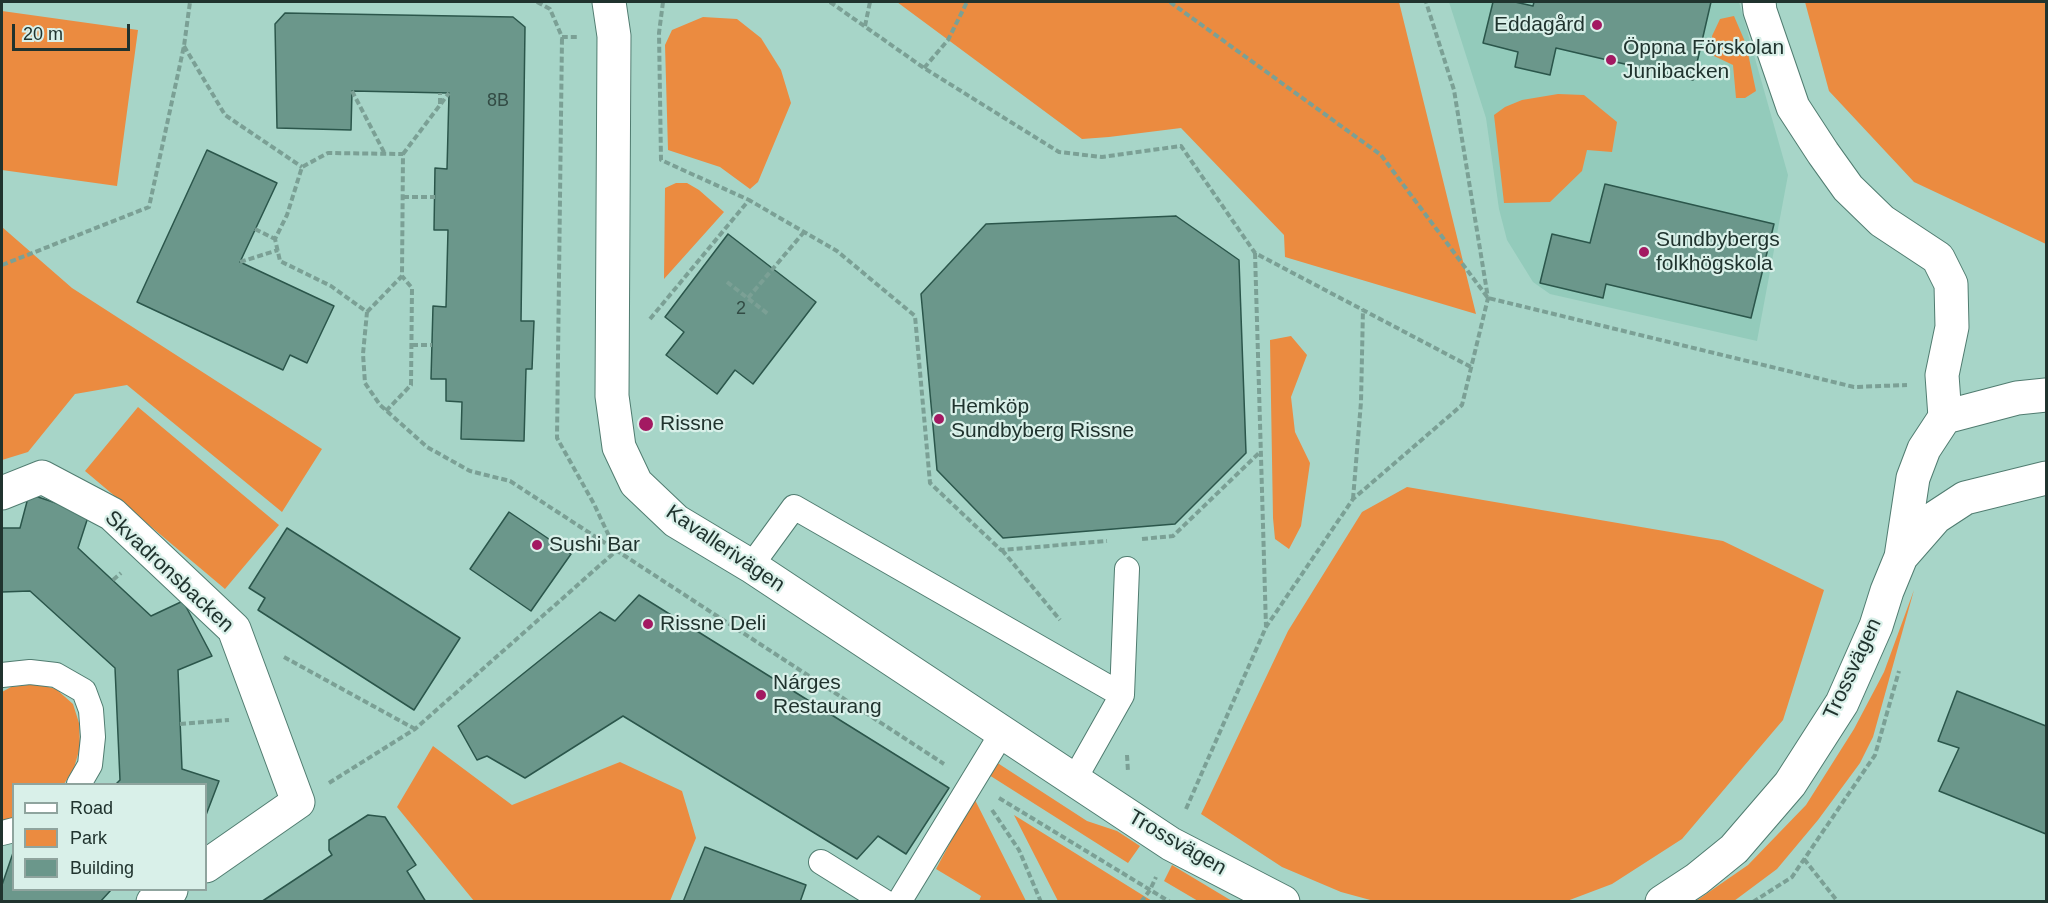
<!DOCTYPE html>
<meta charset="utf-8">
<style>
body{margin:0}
#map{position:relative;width:2048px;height:903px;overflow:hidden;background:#a7d5c8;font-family:Helvetica,sans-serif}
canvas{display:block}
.frame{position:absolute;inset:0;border:3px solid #20332e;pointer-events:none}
.legend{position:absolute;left:12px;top:783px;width:195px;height:108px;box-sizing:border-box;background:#d9f0e9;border:2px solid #8fa49e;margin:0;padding:8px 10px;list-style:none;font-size:18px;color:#20332e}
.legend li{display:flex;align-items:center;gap:12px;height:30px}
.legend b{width:30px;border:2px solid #8fa49e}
.scale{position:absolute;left:12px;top:24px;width:118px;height:27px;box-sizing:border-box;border:3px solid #20332e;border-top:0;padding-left:8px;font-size:18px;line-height:21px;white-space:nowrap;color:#20332e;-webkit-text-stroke:4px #d9f0e9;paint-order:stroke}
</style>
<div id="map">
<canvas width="2048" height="903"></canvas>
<div class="frame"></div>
<ul class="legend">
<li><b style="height:8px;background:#fff"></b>Road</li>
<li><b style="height:16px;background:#eb8b40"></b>Park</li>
<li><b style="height:16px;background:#6b978b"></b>Building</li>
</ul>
<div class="scale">20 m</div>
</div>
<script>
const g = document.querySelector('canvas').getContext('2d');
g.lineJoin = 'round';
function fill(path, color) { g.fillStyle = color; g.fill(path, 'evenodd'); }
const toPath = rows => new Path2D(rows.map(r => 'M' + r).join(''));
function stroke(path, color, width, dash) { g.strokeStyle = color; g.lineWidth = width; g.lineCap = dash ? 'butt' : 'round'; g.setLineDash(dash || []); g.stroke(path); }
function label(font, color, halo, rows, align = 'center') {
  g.font = font + ' Helvetica,sans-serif'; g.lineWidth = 4.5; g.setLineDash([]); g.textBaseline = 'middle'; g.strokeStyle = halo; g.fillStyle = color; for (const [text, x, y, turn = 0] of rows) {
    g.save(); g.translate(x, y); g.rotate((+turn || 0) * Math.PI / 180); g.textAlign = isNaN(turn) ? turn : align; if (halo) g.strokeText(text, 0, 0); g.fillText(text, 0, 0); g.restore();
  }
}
fill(toPath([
 [1449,2,1739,2,1788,175,1757,341,1550,294,1533,282,1507,240,1499,209,1486,118]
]), '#93cbbb');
fill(toPath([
 [897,2,1399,2,1476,314,1285,257,1284,235,1181,128,1109,137,1082,139],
 [1805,2,2046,2,2046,244,1914,182,1829,91],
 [2,11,138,30,117,186,2,170],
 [1734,16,1746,44,1756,91,1745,98,1736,98,1733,65,1714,56,1712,36,1720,19],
 [703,17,737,19,761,38,781,70,791,103,758,182,750,189,720,167,668,150,665,45,672,30],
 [1558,94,1584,95,1617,122,1612,152,1587,150,1582,171,1550,202,1504,203,1494,115,1505,107,1522,100],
 [676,183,687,183,699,190,724,212,664,279,665,188],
 [2,227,72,288,322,449,282,512,127,385,75,394,28,452,2,460],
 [1291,336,1307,355,1291,397,1295,432,1310,463,1301,526,1289,549,1275,539,1273,518,1270,340],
 [138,407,279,525,225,589,85,471],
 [1407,487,1723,541,1824,590,1783,720,1682,839,1612,884,1567,901,1374,901,1341,892,1282,867,1201,814,1288,631,1362,512],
 [1914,590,1873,737,1860,763,1818,820,1777,869,1734,901,1696,901,1748,865,1806,805,1854,729,1884,672],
 [36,684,56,689,73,704,79,723,80,747,74,768,64,784,14,784,13,820,2,821,2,692,11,687],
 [433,746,512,805,620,762,682,791,696,838,670,901,474,901,397,807],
 [996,762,1087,821,1117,831,1140,846,1128,863,989,775],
 [974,798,1026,901,979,901,981,896,936,869],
 [1014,815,1152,901,1058,901],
 [1172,865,1232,901,1198,901,1164,881]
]), '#eb8b40');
const building = toPath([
 [1493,2,1515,2,1533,6,1534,2,1711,2,1693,80,1556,48,1550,75,1515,67,1518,52,1483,43,1493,2],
 [285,13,513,17,525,27,521,321,534,321,532,369,526,369,524,441,461,439,462,402,446,401,446,379,431,379,433,306,446,307,448,230,434,230,435,168,447,169,449,93,352,91,351,130,277,128,275,24,285,13],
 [207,150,277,183,240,262,334,306,307,363,290,355,283,370,137,302,207,150],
 [1605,184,1774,224,1751,318,1606,284,1603,298,1540,283,1552,234,1590,243,1605,184],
 [1176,216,1239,260,1246,453,1175,524,1003,538,937,470,921,294,986,224,1176,216],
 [728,234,816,302,753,384,735,370,717,394,666,355,684,332,665,317,728,234],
 [29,494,89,514,78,548,151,616,183,601,212,656,178,670,182,769,219,781,206,815,206,784,116,784,120,780,115,668,30,591,2,592,2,528,20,528,29,494],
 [509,512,571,554,531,611,470,569,509,512],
 [287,528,460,638,414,710,258,610,265,598,249,588,287,528],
 [639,595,949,788,906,854,878,836,857,859,623,716,525,778,487,756,477,760,458,726,600,612,615,621,639,595],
 [1957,691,2046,726,2046,834,1939,791,1959,748,1938,741,1957,691],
 [368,815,385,817,416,865,407,871,426,902,261,902,332,855,329,850,329,840,368,815],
 [705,847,806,885,800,902,683,902,705,847],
 [14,850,14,890,111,890,100,902,2,902,2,885,14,850]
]);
fill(building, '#6b978b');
stroke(building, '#2b564b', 1.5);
const lane = toPath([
 [751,566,794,507,1122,695],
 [2,675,30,672,56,675,84,691,91,710,93,737,90,765,79,784],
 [1074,780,1122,695,1127,569],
 [2,833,14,830],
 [821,862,885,902],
 [899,902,1002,733]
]);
const street = toPath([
 [1759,2,1760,11,1793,107,1823,153,1848,188,1882,221,1938,258,1951,284,1952,327,1942,375,1945,417],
 [2,493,42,477,112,514,234,629,298,802,206,866],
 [153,902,171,890]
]);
const secondary = toPath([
 [609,2,614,36,612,396,619,447,636,483,676,521,751,566,1171,844,1283,902],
 [1901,557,1936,517,1965,498,2046,478],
 [1662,902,1697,879,1734,849,1790,784,1842,703,1876,626,1887,591,1901,557,1913,478,1924,449,1945,417,2017,398,2046,395]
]);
stroke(lane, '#507c70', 26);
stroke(street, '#507c70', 35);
stroke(secondary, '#507c70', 35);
stroke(toPath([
 [537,2,550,9,562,37,579,37],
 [663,2,659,33,661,160,749,200],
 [830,2,924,68,1059,152,1102,157,1181,146,1255,253,1471,367],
 [1170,2,1381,155,1488,298,1854,387,1907,385],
 [865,26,870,2],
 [184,46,225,115,302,167],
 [924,68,948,40,967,2],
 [352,91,385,154],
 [440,104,440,93],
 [403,154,449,93],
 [403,197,435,197],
 [255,229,275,239],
 [1255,253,1266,627],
 [240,262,278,250],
 [2,265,149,207,184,46,190,2],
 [727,282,768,314],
 [748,298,804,232],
 [367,312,402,276,403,154,328,153,302,167,287,215,275,239,280,261,331,286,367,312,363,354,365,383,380,405,427,447,470,471,510,481,944,764],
 [650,319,749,200,837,251,915,316,930,483,1001,550,1107,541],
 [412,345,432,345],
 [386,411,411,385,412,288,402,276],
 [1353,499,1361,402,1363,309],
 [1142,539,1173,536,1260,452],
 [1002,550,1060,620],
 [113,580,121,573],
 [284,657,415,729],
 [180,724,229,720],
 [1127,755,1128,772],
 [329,783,415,729,616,551,594,504,557,438,562,37],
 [999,798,1170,902],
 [1186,809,1266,627,1353,499,1462,405,1488,298,1454,90,1426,2],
 [992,810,1019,850,1041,902],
 [1804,859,1838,902],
 [1141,902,1150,890,1156,877],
 [1753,902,1792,877,1875,755,1899,671]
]), '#7ba095', 4, [6, 3]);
stroke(lane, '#fff', 24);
stroke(street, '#fff', 33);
stroke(secondary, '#fff', 33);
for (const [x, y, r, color] of [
 [1597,25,6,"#a31962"],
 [1611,60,6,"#a31962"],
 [1644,252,6,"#a31962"],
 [939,419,6,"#a31962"],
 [646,424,8,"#a31962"],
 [537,545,6,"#a31962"],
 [648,624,6,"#a31962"],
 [761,695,6,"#a31962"]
]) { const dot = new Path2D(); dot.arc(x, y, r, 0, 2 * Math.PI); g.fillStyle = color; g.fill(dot); stroke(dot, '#d9f0e9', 2); }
label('18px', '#334c45', null, [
 ["8B",498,101],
 ["2",741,309]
]);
label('21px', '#20332e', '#d9f0e9', [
 ["Eddagård",1585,25,"right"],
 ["Öppna Förskolan",1623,48],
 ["Junibacken",1623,72],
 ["Sundbybergs",1656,240],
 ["folkhögskola",1656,264],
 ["Hemköp",951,407],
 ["Sundbyberg Rissne",951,431],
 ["Rissne",660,424],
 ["Sushi Bar",549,545],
 ["Rissne Deli",660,624],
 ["Nárges",773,683],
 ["Restaurang",773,707]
], 'left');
label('21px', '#20332e', '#d9f0e9', [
 ["Kavallerivägen",725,549,34],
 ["Skvadronsbacken",169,572,43],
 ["Trossvägen",1853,669,-65],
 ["Trossvägen",1177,843,30]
]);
</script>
